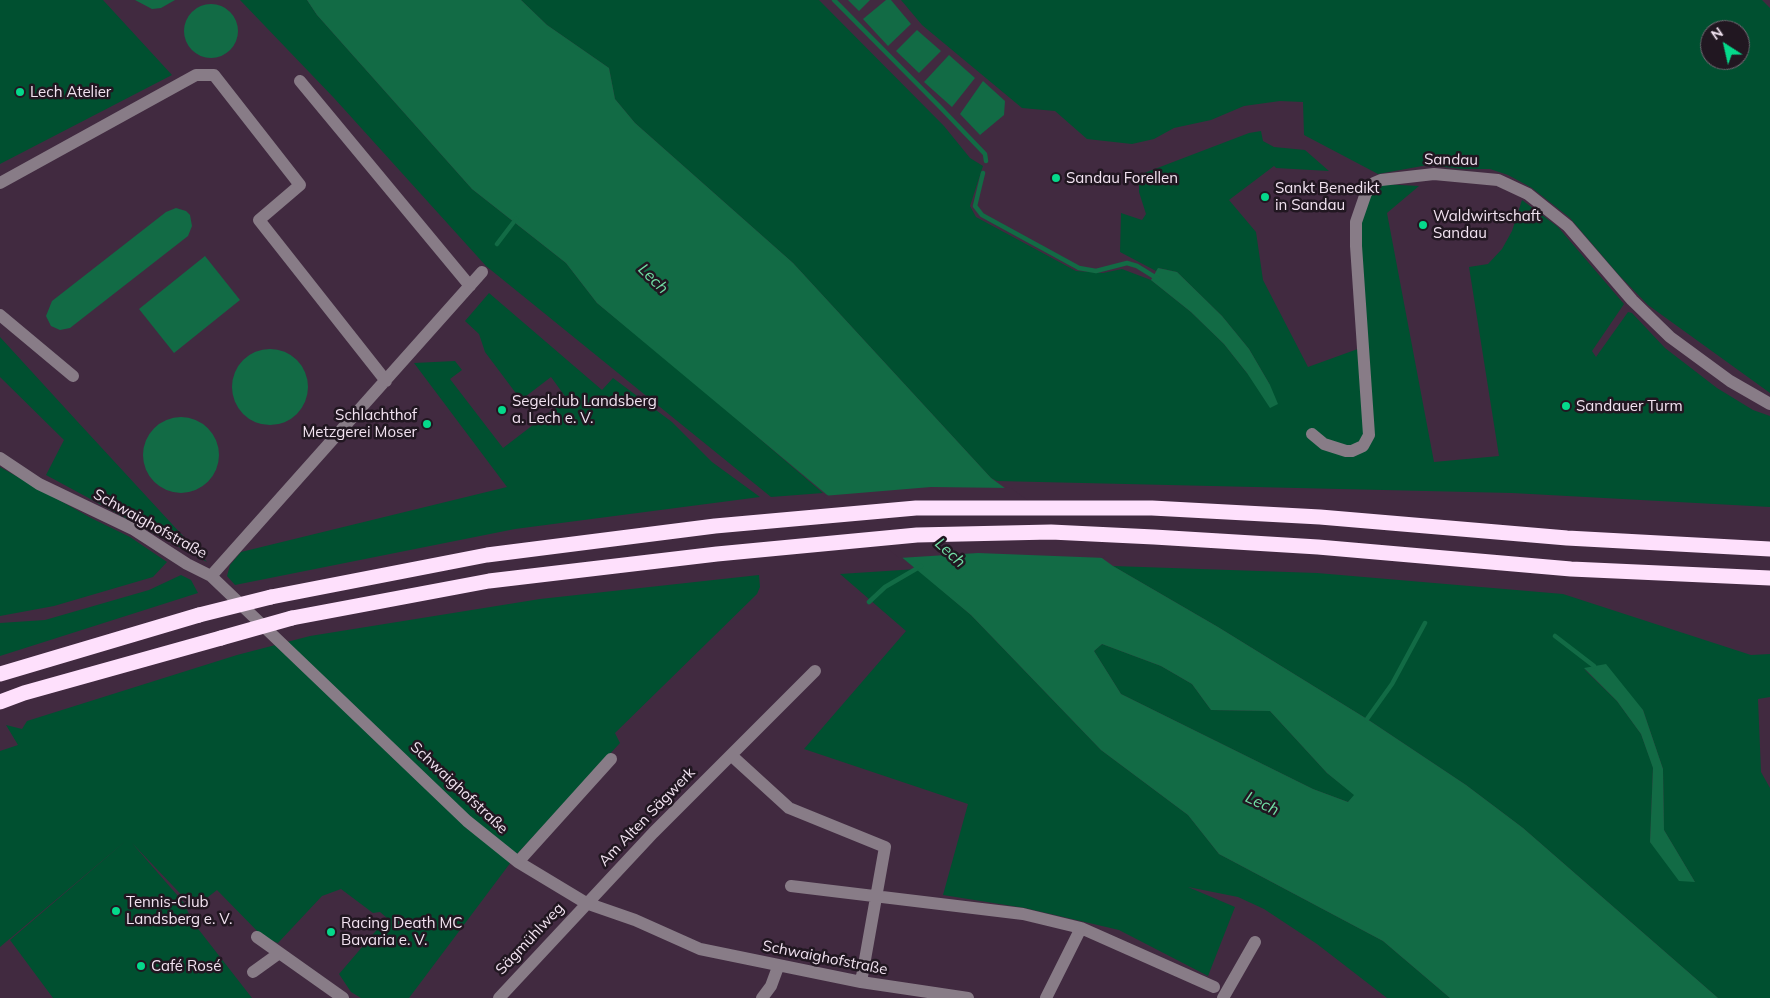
<!DOCTYPE html>
<meta charset="utf-8">
<style>
body{margin:0}
#map{position:relative;width:1770px;height:998px;overflow:hidden;background:#412a40;font-family:Mulish,sans-serif}
canvas{display:block}
.north{position:absolute;left:1700px;top:20px;width:50px;height:50px;box-sizing:border-box;background:#211721;border:1px solid #756974;border-radius:50%;rotate:325deg;font-size:14px;font-weight:700;line-height:20px;text-align:center;color:#f2e3f1}
.north::after{content:'';display:block;margin:auto;width:18px;height:22px;background:#05d98b;clip-path:polygon(50% 0,100% 100%,50% 72%,0 100%)}
</style>
<div id="map">
<canvas width="1770" height="998"></canvas>
<div class="north">N</div>
</div>
<script>
const g = document.querySelector('canvas').getContext('2d');
g.lineJoin = 'round';
function fill(path, color) { g.fillStyle = color; g.fill(path, 'evenodd'); }
const toPath = rows => new Path2D(rows.map(r => 'M' + r).join(''));
function stroke(path, color, width, dash) { g.strokeStyle = color; g.lineWidth = width; g.lineCap = dash ? 'butt' : 'round'; g.setLineDash(dash || []); g.stroke(path); }
function label(font, color, halo, rows, align = 'center') {
  g.font = font + ' Mulish,sans-serif'; g.lineWidth = 5; g.setLineDash([]); g.textBaseline = 'middle'; g.strokeStyle = halo; g.fillStyle = color; for (const [text, x, y, turn = 0] of rows) {
    g.save(); g.translate(x, y); g.rotate((+turn || 0) * Math.PI / 180); g.textAlign = isNaN(turn) ? turn : align; if (halo) g.strokeText(text, 0, 0); g.fillText(text, 0, 0); g.restore();
  }
}
fill(toPath([
 [0,0,103,0,172,75,0,164],
 [240,0,307,0,317,15,472,189,566,263,597,303,696,384,823,493,771,497,486,266,334,98],
 [521,0,819,0,944,126,970,158,983,166,970,206,976,217,1076,271,1103,273,1122,269,1151,280,1191,312,1224,344,1247,373,1270,385,1249,349,1222,316,1177,272,1159,268,1156,271,1120,252,1121,213,1142,220,1146,214,1139,192,1139,175,1249,133,1261,131,1263,141,1274,147,1305,150,1329,171,1276,168,1274,166,1229,200,1256,232,1263,280,1308,367,1366,346,1360,221,1365,205,1374,192,1382,184,1419,186,1387,213,1434,462,1499,456,1469,267,1488,264,1502,249,1512,231,1522,200,1558,227,1624,304,1592,351,1596,357,1628,312,1632,313,1665,348,1717,388,1753,410,1770,416,1770,507,1512,493,997,481,991,478,793,263,635,123,615,99,609,68,547,25],
 [901,0,1762,0,1770,8,1770,393,1648,305,1618,274,1570,218,1532,188,1508,175,1490,169,1462,169,1428,165,1378,174,1304,135,1303,102,1280,101,1244,106,1211,120,1174,128,1154,139,1132,144,1087,139,1055,111,1022,108,922,25],
 [1710,30,1740,30,1740,60,1710,60],
 [489,293,602,390,613,378,672,422,712,462,760,497,515,529,235,585,227,576,230,565,241,552,507,487,414,363,455,361,462,370,450,379,503,448,567,399,551,377,521,400,485,352,479,334,465,321],
 [0,337,76,420,207,562,46,475,64,440,0,377],
 [0,467,91,518,130,537,167,562,153,577,54,606,0,616],
 [1113,566,1317,573,1563,594,1751,655,1770,654,1770,697,1758,699,1761,772,1770,788,1770,998,1718,998,1523,828,1466,785,1367,719,1218,627],
 [1584,669,1643,710,1663,769,1664,830,1695,882,1650,842,1653,767,1641,734,1617,701],
 [917,569,971,615,1101,750,1188,815,1219,854,1383,941,1450,998,1387,998,1317,944,1264,909,1238,897,1188,887,1235,907,1208,976,1119,930,1025,908,943,895,968,804,804,749,906,631,840,574],
 [181,575,191,580,198,593,0,656,0,623,45,620,149,590],
 [759,575,760,587,757,594,615,733,620,743,517,854,409,998,361,998,351,992,339,974,387,918,380,912,373,913,341,889,322,896,278,943,263,937,217,890,194,908,132,843,184,903,192,921,252,998,53,998,10,940,128,839,0,947,0,751,18,745,6,725,22,729,27,721,237,655,310,636,540,599],
 [1102,644,1161,666,1192,684,1211,710,1270,711,1327,773,1355,795,1348,802,1313,789,1121,694,1094,651]
]), '#005030');
fill(toPath([
 [135,0,175,0,161,8,152,9],
 [307,0,521,0,547,25,609,68,615,99,635,123,793,263,991,478,1113,566,1218,627,1367,719,1466,785,1523,828,1718,998,1450,998,1383,941,1219,854,1188,815,1101,750,971,615,597,303,566,263,472,189,317,15],
 [1102,644,1161,666,1192,684,1211,710,1270,711,1327,773,1354,795,1348,802,1313,789,1121,694,1094,651],
 [848,0,870,0,859,11],
 [886,0,891,0,911,24,888,46,863,19],
 '184 31a27 27 0 1 1 54 0a27 27 0 1 1-54 0Z',
 [917,30,941,51,919,73,896,51],
 [949,55,975,78,952,107,924,82],
 [983,81,1005,101,1004,115,980,135,960,114],
 [176,208,186,211,190,215,192,226,188,236,70,328,60,330,51,326,46,316,52,301,166,212],
 [205,256,240,300,174,353,139,309],
 [1158,268,1177,272,1222,316,1249,349,1270,385,1278,404,1270,408,1247,373,1224,344,1191,312,1151,280],
 '232 387a38 38 0 1 1 76 0a38 38 0 1 1-76 0Z',
 '143 455a38 38 0 1 1 76 0a38 38 0 1 1-76 0Z',
 [1606,664,1643,710,1663,769,1664,830,1695,882,1679,881,1650,842,1653,768,1641,734,1617,701,1584,668]
]), '#126b45');
fill(toPath([
 [931,487,1011,488,1106,558,978,553,899,558,823,496]
]), '#412a40');
stroke(toPath([
 [834,0,940,107,985,154,986,161],
 [983,173,975,206,982,215,1079,268,1096,271,1127,263,1137,266,1158,279],
 [497,244,516,219],
 [869,602,885,587,921,566],
 [1555,636,1594,666],
 [1367,719,1392,684,1425,623]
]), '#126b45', 4.5);
stroke(toPath([
 [300,81,470,286],
 [0,183,196,75,214,75,300,185,259,220,386,381],
 [0,315,73,376],
 [1312,434,1324,444,1346,451,1352,451,1363,446,1369,435,1356,246,1356,222,1366,193,1374,183,1381,180,1434,174,1498,180,1528,194,1568,226,1632,300,1670,337,1730,381,1770,404],
 [0,458,39,484,133,529,187,564,211,576,467,821,518,862,586,903,635,920,700,949,861,982,968,998],
 [211,576,482,272],
 [732,756,789,808,885,847,861,982],
 [518,862,611,759],
 [791,886,1023,914,1081,928,1214,987],
 [257,937,343,998],
 [253,972,278,954],
 [499,998,653,833,815,671],
 [762,998,771,986,778,967],
 [1046,998,1081,928],
 [1223,998,1255,942]
]), '#887c87', 12);
stroke(toPath([
 [271,597,487,555,715,526,916,508,1152,508,1320,517,1567,538,1770,549],
 [292,618,489,581,717,554,917,535,1051,532,1154,537,1318,547,1571,569,1770,578],
 [0,674,199,615],
 [0,702,24,693,221,638]
]), '#fee0fc', 15);
stroke(toPath([
 [199,615,271,597],
 [221,638,292,618]
]), '#fee0fc', 15);
for (const [x, y, r, color] of [
 [20,92,5,"#05d98b"],
 [1056,178,5,"#05d98b"],
 [1265,197,5,"#05d98b"],
 [1423,225,5,"#05d98b"],
 [1566,406,5,"#05d98b"],
 [502,410,5,"#05d98b"],
 [427,424,5,"#05d98b"],
 [116,911,5,"#05d98b"],
 [331,932,5,"#05d98b"],
 [141,966,5,"#05d98b"]
]) { const dot = new Path2D(); dot.arc(x, y, r, 0, 2 * Math.PI); g.fillStyle = color; g.fill(dot); stroke(dot, '#211721', 2); }
label('15px', '#f2e3f1', '#211721', [
 ["Lech Atelier",30,92],
 ["Sandau Forellen",1066,178],
 ["Sankt Benedikt",1275,188],
 ["in Sandau",1275,205],
 ["Waldwirtschaft",1433,216],
 ["Sandau",1433,233],
 ["Segelclub Landsberg",512,401],
 ["a. Lech e. V.",512,418],
 ["Sandauer Turm",1576,406],
 ["Schlachthof",417,415,"right"],
 ["Metzgerei Moser",417,432,"right"],
 ["Tennis-Club",126,902],
 ["Landsberg e. V.",126,919],
 ["Racing Death MC",341,923],
 ["Bavaria e. V.",341,940],
 ["Café Rosé",151,966]
], 'left');
label('15px', '#f2e3f1', '#211721', [
 ["Sandau",1451,160,1],
 ["Schwaighofstraße",150,524,29],
 ["Schwaighofstraße",459,788,43],
 ["Am Alten Sägwerk",647,817,-46],
 ["Sägmühlweg",530,939,-47],
 ["Schwaighofstraße",825,958,11]
]);
label('italic 16px', '#71dfa5', '#211721', [
 ["Lech",653,279,45],
 ["Lech",950,553,43],
 ["Lech",1262,804,25]
]);
</script>
